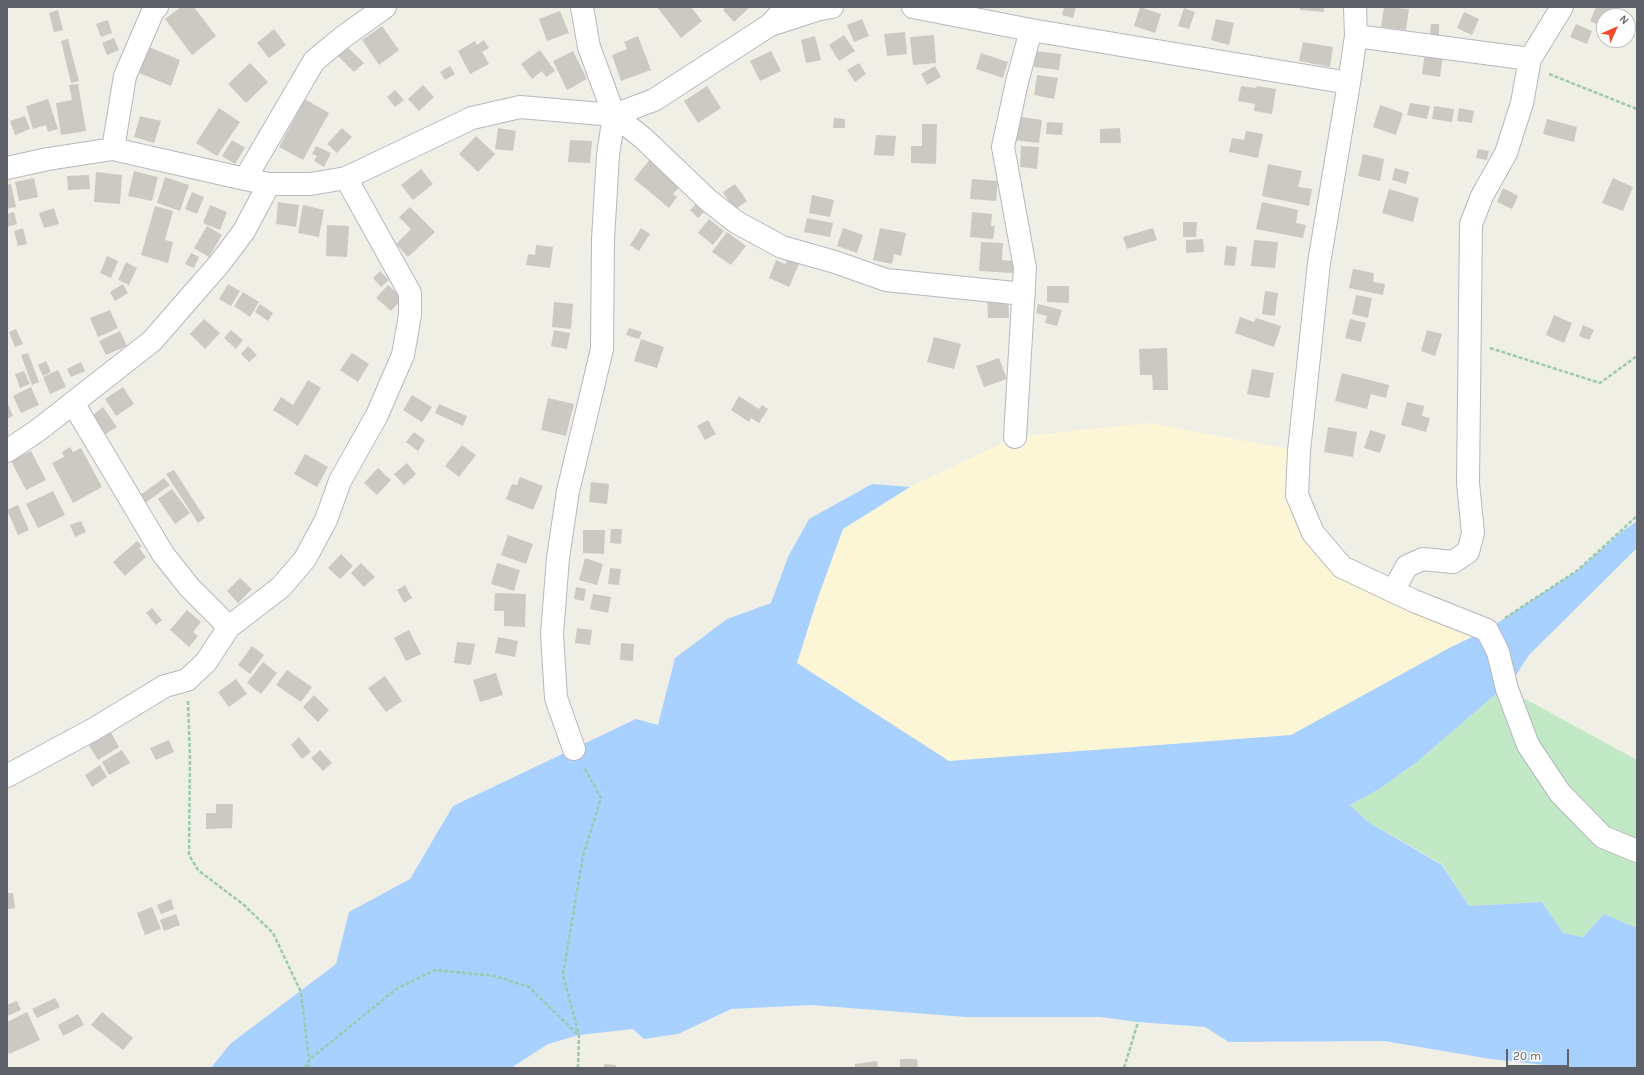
<!DOCTYPE html>
<style>
body{margin:0}
#map{position:relative;width:1644px;height:1075px;overflow:hidden;background:#f0efe6;font-family:Karla,sans-serif}
canvas{display:block}
.frame{position:absolute;inset:0;border:8px solid #5e6167;pointer-events:none}
.north{position:absolute;left:1596px;top:8px;width:40px;height:40px;box-sizing:border-box;background:#fff;border:1px solid #bfc0c2;border-radius:50%;rotate:45deg;font-size:11px;font-weight:700;line-height:16px;text-align:center;color:#5e6167}
.north::after{content:'';display:block;margin:auto;width:14px;height:18px;background:#f04c2c;clip-path:polygon(50% 0,100% 100%,50% 72%,0 100%)}
.scale{position:absolute;left:1506px;top:1049px;width:63px;height:18px;box-sizing:border-box;border:2px solid #5e6167;border-top:0;padding-left:5px;font-size:12px;line-height:14px;white-space:nowrap;color:#5e6167;-webkit-text-stroke:3px #fff;paint-order:stroke}
</style>
<div id="map">
<canvas width="1644" height="1075"></canvas>
<div class="frame"></div>
<div class="north">N</div>
<div class="scale">20 m</div>
</div>
<script>
const g = document.querySelector('canvas').getContext('2d');
g.lineJoin = 'round';
function fill(path, color) { g.fillStyle = color; g.fill(path, 'evenodd'); }
const toPath = rows => new Path2D(rows.map(r => 'M' + r).join(''));
function stroke(path, color, width, dash) { g.strokeStyle = color; g.lineWidth = width; g.lineCap = dash ? 'butt' : 'round'; g.setLineDash(dash || []); g.stroke(path); }
fill(toPath([
 [1507,689,1637,760,1637,928,1604,914,1583,937,1563,933,1542,902,1469,906,1442,864,1368,822,1350,805,1381,788,1418,761,1496,694]
]), '#c2e9c5');
fill(toPath([
 [1149,423,1299,451,1297,495,1338,562,1487,630,1451,647,1291,735,949,761,797,663,817,600,843,529,910,487,1015,437]
]), '#fcf6d6');
fill(toPath([
 [872,484,910,487,843,529,817,600,797,663,949,761,1291,735,1451,647,1487,630,1578,570,1620,533,1637,521,1637,548,1529,655,1507,689,1496,694,1418,761,1381,788,1350,805,1368,822,1442,865,1469,906,1542,902,1563,933,1583,937,1604,914,1637,928,1637,1068,1571,1068,1491,1059,1384,1041,1229,1042,1205,1027,1138,1022,1100,1017,966,1017,811,1005,731,1009,678,1034,644,1039,633,1029,579,1035,548,1044,511,1068,211,1068,230,1044,336,964,349,912,410,879,453,806,636,719,658,725,675,658,727,619,771,603,788,557,809,519]
]), '#a8d1ff');
fill(toPath([
 [181,7,194,7,216,36,192,55,165,19],
 [657,7,691,7,702,21,681,38],
 [726,7,750,7,734,22,723,10],
 [1064,7,1076,7,1073,18,1062,15],
 [1140,7,1161,14,1155,33,1134,26],
 [1300,7,1324,7,1324,12,1300,10],
 [1384,7,1409,9,1406,30,1381,27],
 [1596,7,1614,7,1620,10,1618,16,1604,16,1604,28,1590,21],
 [1184,8,1195,12,1189,29,1178,26],
 [58,10,63,30,54,32,49,13],
 [560,11,569,33,547,41,539,19],
 [1464,12,1479,19,1472,35,1457,28],
 [862,19,869,36,854,42,847,25],
 [1216,19,1234,23,1229,45,1211,40],
 [108,20,112,33,101,37,96,24],
 [1431,24,1439,24,1439,35,1430,35],
 [1576,24,1592,31,1587,44,1570,37],
 [382,26,399,50,379,65,362,40],
 [274,29,286,45,269,58,257,43],
 [905,32,907,54,887,56,884,34],
 [844,35,855,51,839,61,829,45],
 [934,35,936,63,913,65,910,37],
 [638,36,651,70,621,81,612,55,627,49,624,42],
 [815,36,821,60,806,63,801,40],
 [114,38,119,50,107,55,102,43],
 [68,39,79,81,71,83,61,41],
 [484,40,489,48,482,52,489,64,470,74,458,51,475,41,477,45],
 [1303,42,1333,47,1330,67,1299,61],
 [344,44,364,63,354,72,335,53],
 [149,47,180,60,171,86,139,73],
 [540,50,555,71,546,77,542,71,532,79,521,64],
 [573,51,587,79,567,90,553,61],
 [771,51,781,71,760,81,750,61],
 [1035,51,1061,54,1059,70,1034,67],
 [1425,52,1443,55,1440,77,1422,74],
 [981,53,1008,62,1003,78,976,69],
 [250,63,268,82,246,103,228,84],
 [859,63,866,74,855,82,847,70],
 [450,66,455,74,445,80,440,72],
 [935,66,941,77,927,85,921,74],
 [1037,75,1058,78,1054,99,1034,95],
 [78,84,86,131,61,135,56,103,72,100,69,85],
 [423,85,434,97,419,111,408,99],
 [707,86,721,108,698,123,684,101],
 [1241,86,1256,88,1257,86,1276,89,1272,114,1254,111,1255,104,1238,101],
 [395,90,404,100,395,107,387,97],
 [48,99,58,129,48,132,46,125,33,129,26,106],
 [305,99,329,113,303,160,279,147],
 [1410,103,1430,106,1427,119,1407,115],
 [1380,105,1403,113,1396,135,1373,127],
 [1434,106,1454,109,1452,122,1432,119],
 [219,108,240,122,217,156,196,143],
 [1459,108,1474,111,1472,123,1457,121],
 [25,116,30,129,15,135,10,121],
 [140,116,161,121,154,143,134,137],
 [1015,116,1042,120,1039,143,1012,140],
 [834,118,845,119,845,128,833,128],
 [1547,119,1577,127,1574,142,1543,134],
 [1047,122,1063,123,1062,135,1046,134],
 [922,124,937,124,936,164,911,163,911,146,922,146],
 [342,128,352,137,337,153,327,144],
 [498,128,516,131,513,151,495,149],
 [1120,128,1121,143,1100,143,1100,129],
 [1246,131,1263,134,1258,158,1229,152,1232,138,1244,140],
 [876,135,896,136,894,156,874,155],
 [476,136,495,154,478,172,459,154],
 [232,140,245,148,235,164,222,156],
 [570,140,592,141,590,163,568,162],
 [316,146,331,153,324,167,314,161,317,156,312,154],
 [1021,146,1039,147,1037,169,1020,167],
 [1478,149,1489,151,1487,160,1476,158],
 [1363,154,1384,159,1380,181,1358,176],
 [651,158,683,183,673,194,677,197,669,208,634,179],
 [1268,164,1302,171,1298,187,1312,189,1309,206,1262,196],
 [1395,168,1409,172,1406,184,1392,180],
 [421,169,433,184,413,200,401,185],
 [134,171,158,177,152,201,128,196],
 [96,172,122,175,120,204,94,202],
 [89,175,90,189,68,190,67,176],
 [165,177,189,185,180,211,157,203],
 [34,178,38,197,19,201,15,182],
 [1613,178,1633,187,1623,211,1602,203],
 [972,179,998,181,996,201,970,199],
 [11,184,16,207,7,209,7,185],
 [735,184,747,201,734,210,723,192],
 [1503,188,1518,196,1512,209,1497,202],
 [1389,189,1419,198,1413,222,1382,213],
 [192,192,204,197,197,214,185,209],
 [812,195,834,200,830,217,809,213],
 [278,202,299,205,296,227,276,224],
 [1262,202,1298,210,1296,223,1306,225,1303,238,1256,229],
 [696,204,705,211,698,218,690,210],
 [210,205,227,212,220,230,203,223],
 [303,205,324,210,319,237,298,233],
 [155,206,173,211,165,240,173,242,168,263,141,255],
 [410,207,435,232,408,257,396,244,411,229,399,217],
 [54,208,59,224,44,228,39,213],
 [14,212,17,224,7,227,7,214],
 [972,212,992,214,991,226,995,226,993,239,970,237],
 [807,218,833,223,830,237,804,232],
 [709,219,724,231,713,245,698,233],
 [1183,222,1197,222,1196,237,1183,237],
 [327,225,349,226,347,257,326,256],
 [207,226,222,235,209,257,194,248],
 [23,228,27,244,18,246,14,231],
 [641,228,650,234,639,251,630,245],
 [843,228,863,235,857,253,837,246],
 [880,228,906,233,901,256,894,254,892,264,873,260],
 [1153,228,1157,240,1127,249,1123,237],
 [727,232,746,246,731,265,712,252],
 [1203,239,1204,252,1186,253,1186,240],
 [1254,240,1278,242,1275,268,1251,266],
 [981,242,1003,243,1002,260,1014,261,1013,273,979,271],
 [536,245,553,247,550,268,526,265,528,254,535,255],
 [1226,246,1237,247,1235,266,1224,265],
 [191,253,199,257,194,268,185,264],
 [107,256,118,261,111,278,100,273],
 [788,259,799,264,789,287,769,278,776,260,785,264],
 [126,262,137,268,129,285,118,280],
 [1353,269,1374,273,1373,282,1385,284,1383,295,1349,288],
 [380,271,389,280,381,287,373,278],
 [123,284,128,293,115,301,110,292],
 [228,284,240,291,231,306,219,299],
 [388,285,403,298,391,311,376,298],
 [1047,286,1069,286,1069,303,1047,302],
 [1265,291,1278,293,1275,316,1262,314],
 [243,292,259,302,250,317,234,306],
 [1356,295,1372,298,1368,318,1352,314],
 [987,296,1008,296,1009,318,988,318],
 [554,302,573,304,571,329,552,327],
 [260,304,273,313,268,321,255,312],
 [1038,304,1062,310,1057,326,1045,323,1047,316,1036,313],
 [110,310,118,328,98,337,90,318],
 [1554,315,1572,323,1564,343,1546,335],
 [1240,317,1254,322,1256,318,1281,326,1274,347,1235,333],
 [204,319,220,333,205,349,190,334],
 [1350,319,1366,323,1361,342,1345,338],
 [1583,325,1594,330,1589,340,1579,336],
 [629,328,642,332,639,339,626,335],
 [16,329,23,344,15,347,9,332],
 [231,330,243,340,236,349,224,338],
 [554,330,570,333,567,349,551,346],
 [1427,330,1442,334,1435,356,1421,351],
 [120,331,127,346,106,355,99,341],
 [934,337,961,344,954,369,927,362],
 [641,339,664,347,657,368,634,361],
 [248,346,257,355,249,362,241,354],
 [1167,348,1168,390,1153,390,1152,375,1140,375,1139,349],
 [28,353,39,382,32,385,21,355],
 [352,353,369,364,358,382,340,370],
 [999,358,1007,379,984,387,976,366],
 [46,361,51,372,43,376,38,365],
 [81,362,85,371,71,377,67,369],
 [1252,369,1274,373,1269,398,1247,394],
 [58,370,66,387,50,394,43,377],
 [24,371,30,384,20,388,15,374],
 [1342,373,1389,385,1386,398,1371,394,1367,409,1335,401],
 [308,380,321,388,298,426,273,410,281,397,293,405],
 [31,387,39,405,21,413,13,396],
 [123,387,134,404,116,416,105,399],
 [412,395,432,407,422,422,403,410],
 [739,396,759,409,762,405,768,409,759,423,751,418,749,422,731,410],
 [548,398,574,404,566,436,541,430],
 [7,402,13,416,7,419],
 [1407,402,1424,406,1422,416,1430,418,1426,432,1401,425],
 [439,404,467,416,463,426,435,413],
 [103,407,117,427,101,437,89,418],
 [708,420,716,434,705,440,697,426],
 [1328,427,1357,432,1353,457,1324,452],
 [1370,430,1386,435,1380,453,1364,448],
 [414,432,425,440,418,451,406,442],
 [462,445,476,455,459,477,445,466],
 [70,447,73,452,81,448,102,487,73,503,52,463,64,457,62,452],
 [31,451,46,480,26,490,11,461],
 [305,454,328,467,317,487,294,474],
 [407,463,416,474,404,485,394,474],
 [378,468,391,480,377,495,364,483],
 [174,470,205,518,198,523,166,474],
 [520,477,543,486,533,510,506,499,512,484,517,485],
 [164,478,170,485,141,506,136,498],
 [591,482,609,484,607,504,589,502],
 [172,489,190,513,175,524,158,499],
 [53,491,65,515,38,528,26,504],
 [18,505,29,530,18,535,7,510],
 [81,521,86,532,75,537,70,525],
 [611,529,622,529,621,544,610,543],
 [583,530,605,530,604,554,583,553],
 [508,535,533,544,526,564,501,555],
 [137,541,142,546,139,548,146,557,125,576,113,562],
 [341,554,353,566,340,579,328,568],
 [585,558,603,564,597,585,579,580],
 [361,563,375,577,364,587,351,573],
 [497,563,520,570,514,591,491,584],
 [610,568,621,569,619,585,608,584],
 [240,578,252,589,238,603,227,591],
 [405,585,412,598,404,603,397,590],
 [576,587,586,589,584,601,574,599],
 [495,593,526,594,525,627,504,626,504,611,494,611],
 [593,594,611,597,608,613,590,609],
 [152,608,162,620,156,625,146,613],
 [187,610,201,622,193,632,198,636,189,647,170,630],
 [577,628,592,630,590,645,575,643],
 [409,630,421,654,406,661,394,638],
 [498,637,518,641,515,657,495,653],
 [457,642,475,644,471,665,454,663],
 [621,643,634,644,633,661,620,660],
 [252,646,264,655,250,674,238,665],
 [263,662,277,673,261,694,247,683],
 [287,670,312,687,301,702,276,685],
 [496,673,503,695,480,702,473,680],
 [385,676,402,701,386,712,368,688],
 [236,679,247,694,229,707,218,692],
 [314,695,329,710,318,722,303,707],
 [110,731,119,747,98,760,88,744],
 [299,737,311,752,302,759,291,745],
 [169,740,174,752,156,760,150,748],
 [122,750,130,763,109,775,102,762],
 [320,750,332,763,323,771,311,758],
 [100,765,107,777,92,787,85,775],
 [216,804,233,804,232,828,206,829,206,813,216,813],
 [7,893,13,893,15,908,7,909],
 [171,899,174,909,161,914,157,905],
 [152,907,161,929,145,935,137,913],
 [176,914,180,925,164,931,160,920],
 [55,998,60,1007,37,1018,32,1009],
 [17,1001,21,1010,7,1016,7,1005],
 [27,1012,40,1040,9,1054,7,1050,7,1022],
 [102,1012,133,1038,123,1050,91,1025],
 [78,1014,84,1025,63,1036,58,1025],
 [900,1059,917,1059,918,1068,900,1068],
 [877,1061,878,1068,855,1068,855,1064],
 [604,1064,616,1065,616,1068,604,1068]
]), '#ccc9c3');
const minor = toPath([
 [786,7,770,25,816,10,832,7],
 [913,7,1031,30,1349,83],
 [1355,7,1356,36,1349,83,1319,263,1299,451,1297,495,1313,533,1342,567,1414,601,1487,630,1498,652,1507,689,1528,745,1560,793,1603,837,1637,851],
 [1356,36,1530,59,1562,7],
 [614,115,643,138,708,200,736,222,782,247,835,262,886,280,1024,294],
 [113,149,245,179,314,61,343,37,385,7],
 [7,168,48,159,113,149,125,76,153,11,157,7],
 [245,179,269,184,311,184,346,178,472,118,520,107,614,115,654,100,770,25],
 [73,403,163,554,190,588,229,627],
 [1015,437,1025,268,1003,147,1017,82,1031,30],
 [7,451,37,431,152,341,220,263,244,231,269,184],
 [1393,591,1407,566,1423,559,1453,562,1468,552,1473,533,1468,483,1471,224,1482,196,1506,153,1522,103,1530,59],
 [574,749,556,698,552,634,558,558,568,491,602,349,603,239,608,155,614,115,589,47,582,7],
 [7,776,94,729,165,686,187,680,206,662,229,627,281,587,305,559,326,520,340,481,377,415,403,355,410,315,410,293,346,178]
]);
stroke(minor, '#b6b8bd', 24);
stroke(toPath([
 [1549,74,1637,109],
 [1490,348,1600,383,1637,356],
 [1505,618,1578,570,1637,516],
 [188,701,190,757,189,855,198,870,244,905,273,933,301,992,309,1060,308,1068],
 [305,1068,309,1060,396,989,435,970,495,976,529,987,578,1035],
 [578,1068,579,1035,563,975,583,856,601,798,584,767],
 [1124,1068,1138,1022]
]), '#9bcaac', 2.5, [4, 2]);
stroke(minor, '#fff', 22);
</script>
